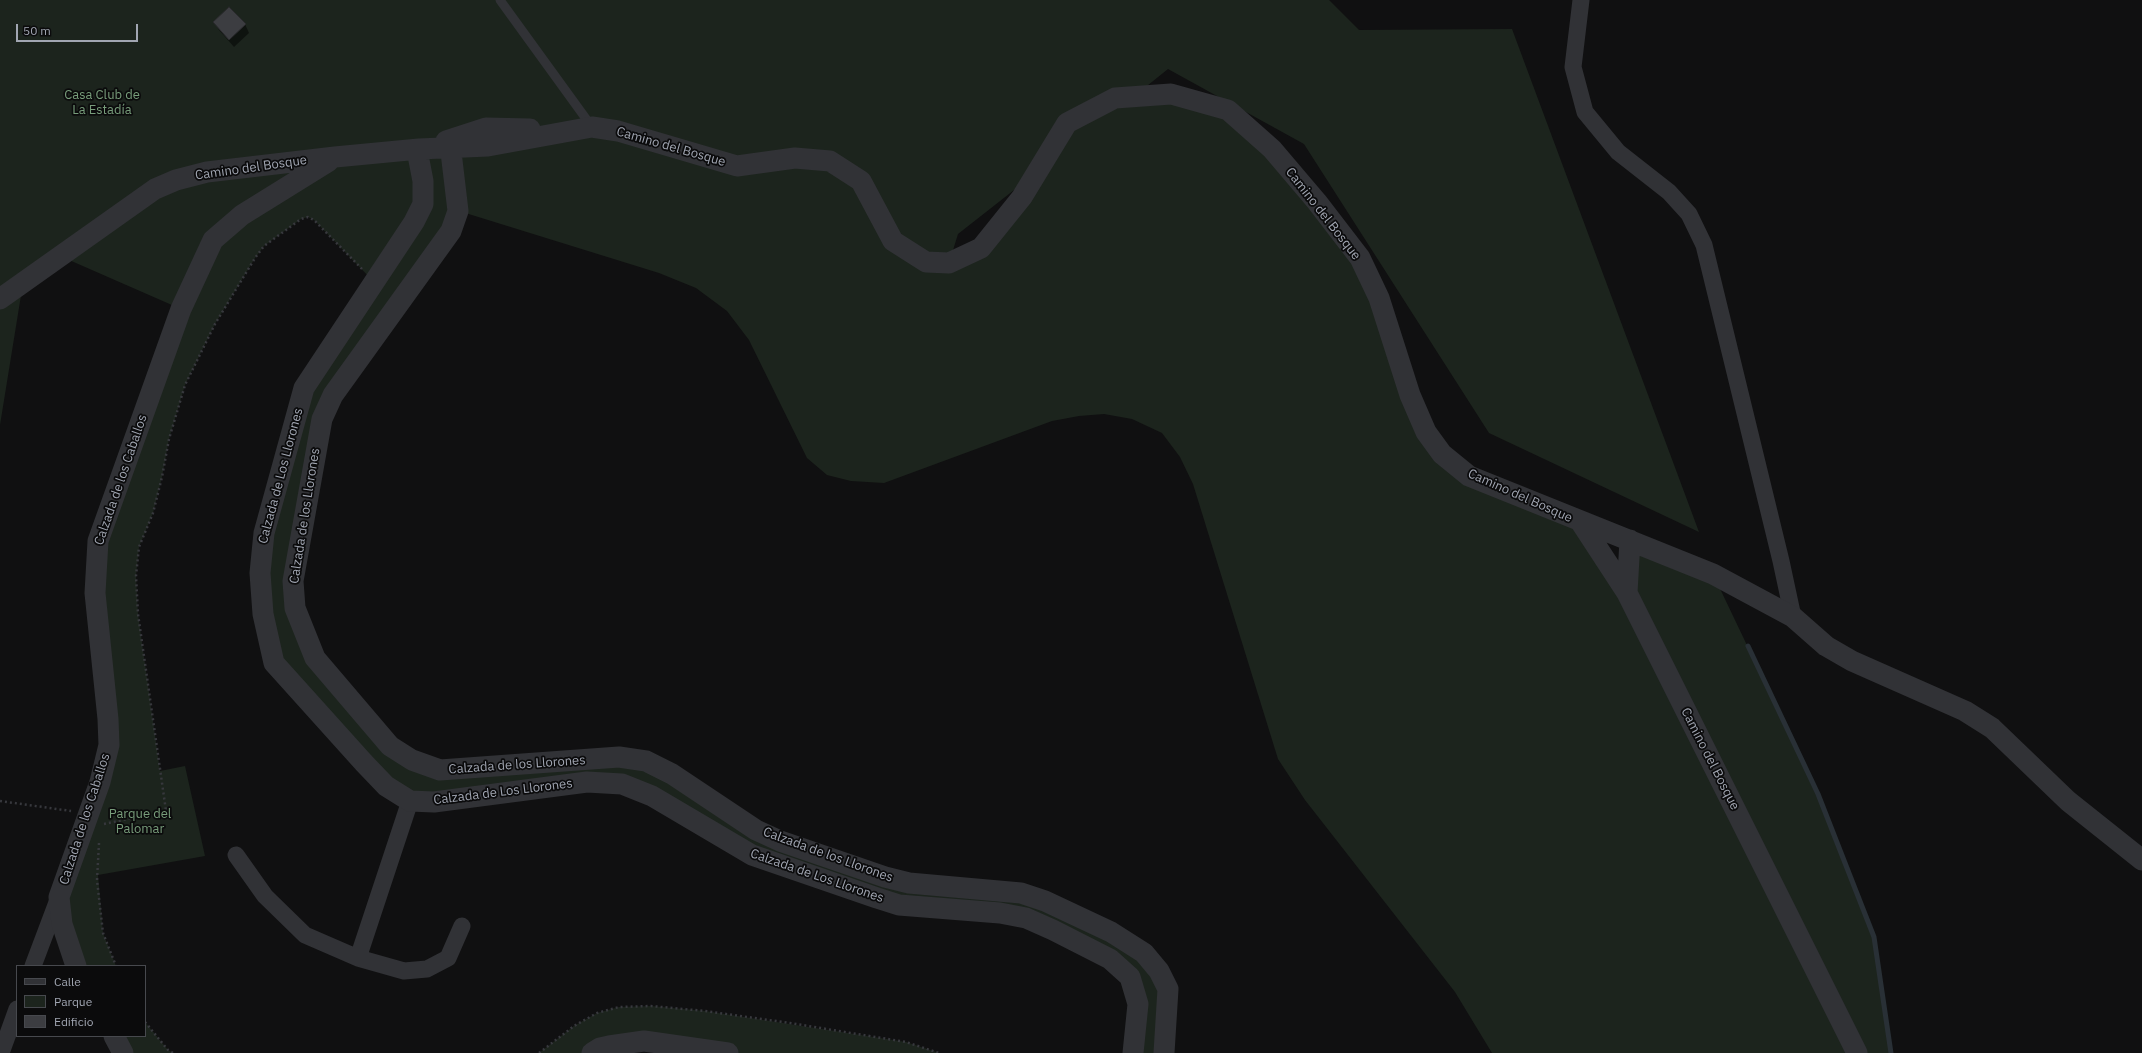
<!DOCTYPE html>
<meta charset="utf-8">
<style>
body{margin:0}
#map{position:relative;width:2142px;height:1053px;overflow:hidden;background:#101011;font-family:"IBM Plex Sans",sans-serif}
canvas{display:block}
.legend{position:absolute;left:16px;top:965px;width:130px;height:72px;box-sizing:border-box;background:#0b0b0c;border:1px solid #47494e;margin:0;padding:5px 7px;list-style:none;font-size:12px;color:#a1a6b2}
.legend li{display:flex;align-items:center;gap:8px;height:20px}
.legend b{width:20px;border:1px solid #47494e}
.scale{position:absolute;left:16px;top:24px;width:122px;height:18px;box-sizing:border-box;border:2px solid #a1a6b2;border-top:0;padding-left:5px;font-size:12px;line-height:14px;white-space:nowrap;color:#a1a6b2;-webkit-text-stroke:3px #0b0b0c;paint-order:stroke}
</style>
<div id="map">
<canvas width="2142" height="1053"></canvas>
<ul class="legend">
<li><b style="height:5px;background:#313236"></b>Calle</li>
<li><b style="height:11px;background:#1c241d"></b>Parque</li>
<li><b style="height:11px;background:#3c3d41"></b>Edificio</li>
</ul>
<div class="scale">50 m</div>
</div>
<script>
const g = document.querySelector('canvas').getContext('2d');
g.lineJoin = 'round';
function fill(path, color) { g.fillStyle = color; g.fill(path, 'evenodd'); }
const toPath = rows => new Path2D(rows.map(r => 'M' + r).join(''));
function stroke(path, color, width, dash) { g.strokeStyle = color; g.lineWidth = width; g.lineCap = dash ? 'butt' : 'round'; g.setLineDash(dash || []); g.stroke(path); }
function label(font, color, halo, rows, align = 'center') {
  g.font = font + ' "IBM Plex Sans",sans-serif'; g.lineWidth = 3.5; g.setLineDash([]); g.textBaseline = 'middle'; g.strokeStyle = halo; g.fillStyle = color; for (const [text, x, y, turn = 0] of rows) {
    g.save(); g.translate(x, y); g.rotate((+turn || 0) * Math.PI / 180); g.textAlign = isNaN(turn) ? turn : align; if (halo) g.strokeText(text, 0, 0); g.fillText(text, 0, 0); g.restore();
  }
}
fill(toPath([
 [0,0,1329,0,1359,30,1512,29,1699,532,1489,433,1304,144,1168,69,1132,98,1169,98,1228,110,1272,149,1360,258,1379,298,1410,395,1426,431,1442,454,1469,476,1580,521,1627,592,1630,540,1713,574,1818,794,1874,937,1891,1053,1492,1053,1455,992,1305,800,1278,759,1193,484,1180,457,1162,433,1132,419,1104,414,1079,416,1052,421,884,483,851,481,827,475,807,458,749,340,727,311,696,288,659,273,459,211,451,155,457,211,451,231,333,395,322,418,292,581,294,608,315,658,369,725,389,747,412,762,439,773,620,758,646,761,672,774,756,830,780,841,885,877,909,883,1021,893,1045,901,1111,932,1144,953,1159,971,1168,989,1164,1053,1133,1053,1138,1004,1130,977,1110,959,1026,918,1000,913,899,905,877,898,752,855,652,796,622,784,587,782,434,802,410,801,386,786,364,763,278,663,270,643,264,614,261,574,264,534,306,389,416,223,424,205,424,182,420,157,421,203,413,220,373,281,314,220,308,217,301,219,264,246,255,258,215,324,185,385,169,439,162,477,153,513,139,547,136,576,138,614,160,771,185,766,205,856,98,875,103,933,116,966,76,966,62,924,59,897,100,782,109,745,95,593,98,541,182,310,197,273,214,240,243,215,213,240,196,273,181,309,60,256,23,283,0,425],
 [1037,172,1022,197,981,248,949,263,958,234],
 [651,1006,705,1011,906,1042,939,1053,728,1053,644,1041,592,1053,539,1053,574,1026,597,1013,619,1007],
 [145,1022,168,1050,173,1053,123,1053,114,1036,145,1036]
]), '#1c241d');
fill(toPath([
 [214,22,245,24,249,33,234,47,219,30]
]), '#0007');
stroke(toPath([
 [1748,646,1818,794,1874,937,1891,1053]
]), '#293036', 5);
const building = toPath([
 [229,7,246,24,229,40,213,22,229,7]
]);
fill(building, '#3c3d41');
stroke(building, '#2a2a2d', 1);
stroke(toPath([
 [0,801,71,811],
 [104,824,166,811,138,614,136,576,139,547,153,513,162,477,169,439,185,385,215,324,255,258,264,246,301,219,308,217,314,220,362,269],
 [99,843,97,880,103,933,116,966],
 [145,1022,168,1050,173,1053],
 [539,1053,574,1026,597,1013,619,1007,651,1006,705,1011,790,1023,906,1042,939,1053]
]), '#37383d', 2.5, [2, 3]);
stroke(toPath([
 [500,0,592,127]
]), '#313236', 9);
stroke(toPath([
 [1581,0,1573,67,1585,112,1618,152,1669,192,1689,214,1704,245,1781,561,1793,617],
 [236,855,265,896,305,935,358,958,404,971,427,969,448,958,462,926],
 [358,958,410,801],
 [33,966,59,897],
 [1,1053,17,1009]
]), '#313236', 17);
stroke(toPath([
 [446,141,486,128,530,129],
 [417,150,423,181,423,204,414,222,304,388,264,533,260,573,263,614,274,663,364,763,386,786,410,801,434,802,587,782,622,784,652,796,752,855,877,898,899,905,1000,913,1026,918,1053,930,1110,959,1130,977,1138,1004,1133,1053],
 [451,152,458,211,451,231,333,395,322,419,293,581,295,608,315,658,390,746,412,760,440,770,619,757,646,761,672,774,756,830,780,841,885,877,909,883,1021,893,1045,901,1111,932,1144,953,1159,971,1168,989,1164,1053],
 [0,299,155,189,176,180,207,172,335,157,419,149,488,146,592,127,618,131,737,166,795,158,830,161,861,181,893,241,926,262,949,263,981,248,1022,197,1067,123,1115,98,1171,94,1228,110,1272,149,1317,202,1360,258,1379,298,1410,395,1426,432,1442,454,1469,476,1713,574,1793,617,1826,646,1852,661,1965,711,1992,728,2068,801,2142,860],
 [1580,521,1627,593,1857,1053],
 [1627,593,1630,540],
 [76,966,62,924,59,897,100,782,109,745,108,719,95,593,98,541,181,309,213,240,242,215,329,161],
 [114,1036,123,1053],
 [592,1053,600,1048,609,1046,644,1041,728,1053]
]), '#313236', 21);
label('13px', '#789d7b', '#0b0b0c', [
 ["Casa Club de",102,95],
 ["La Estadía",102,110],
 ["Parque del",140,814],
 ["Palomar",140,829]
]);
label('13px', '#a1a6b2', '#0b0b0c', [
 ["Camino del Bosque",671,147,16],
 ["Camino del Bosque",251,168,-8],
 ["Camino del Bosque",1323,214,52],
 ["Calzada de Los Llorones",281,476,-75],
 ["Calzada de los Caballos",121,480,-71],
 ["Camino del Bosque",1520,496,24],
 ["Calzada de los Llorones",305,516,-81],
 ["Camino del Bosque",1710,759,63],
 ["Calzada de los Llorones",517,765,-4],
 ["Calzada de Los Llorones",503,792,-7],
 ["Calzada de los Caballos",85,819,-72],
 ["Calzada de los Llorones",828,855,20],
 ["Calzada de Los Llorones",817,876,19]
]);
</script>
